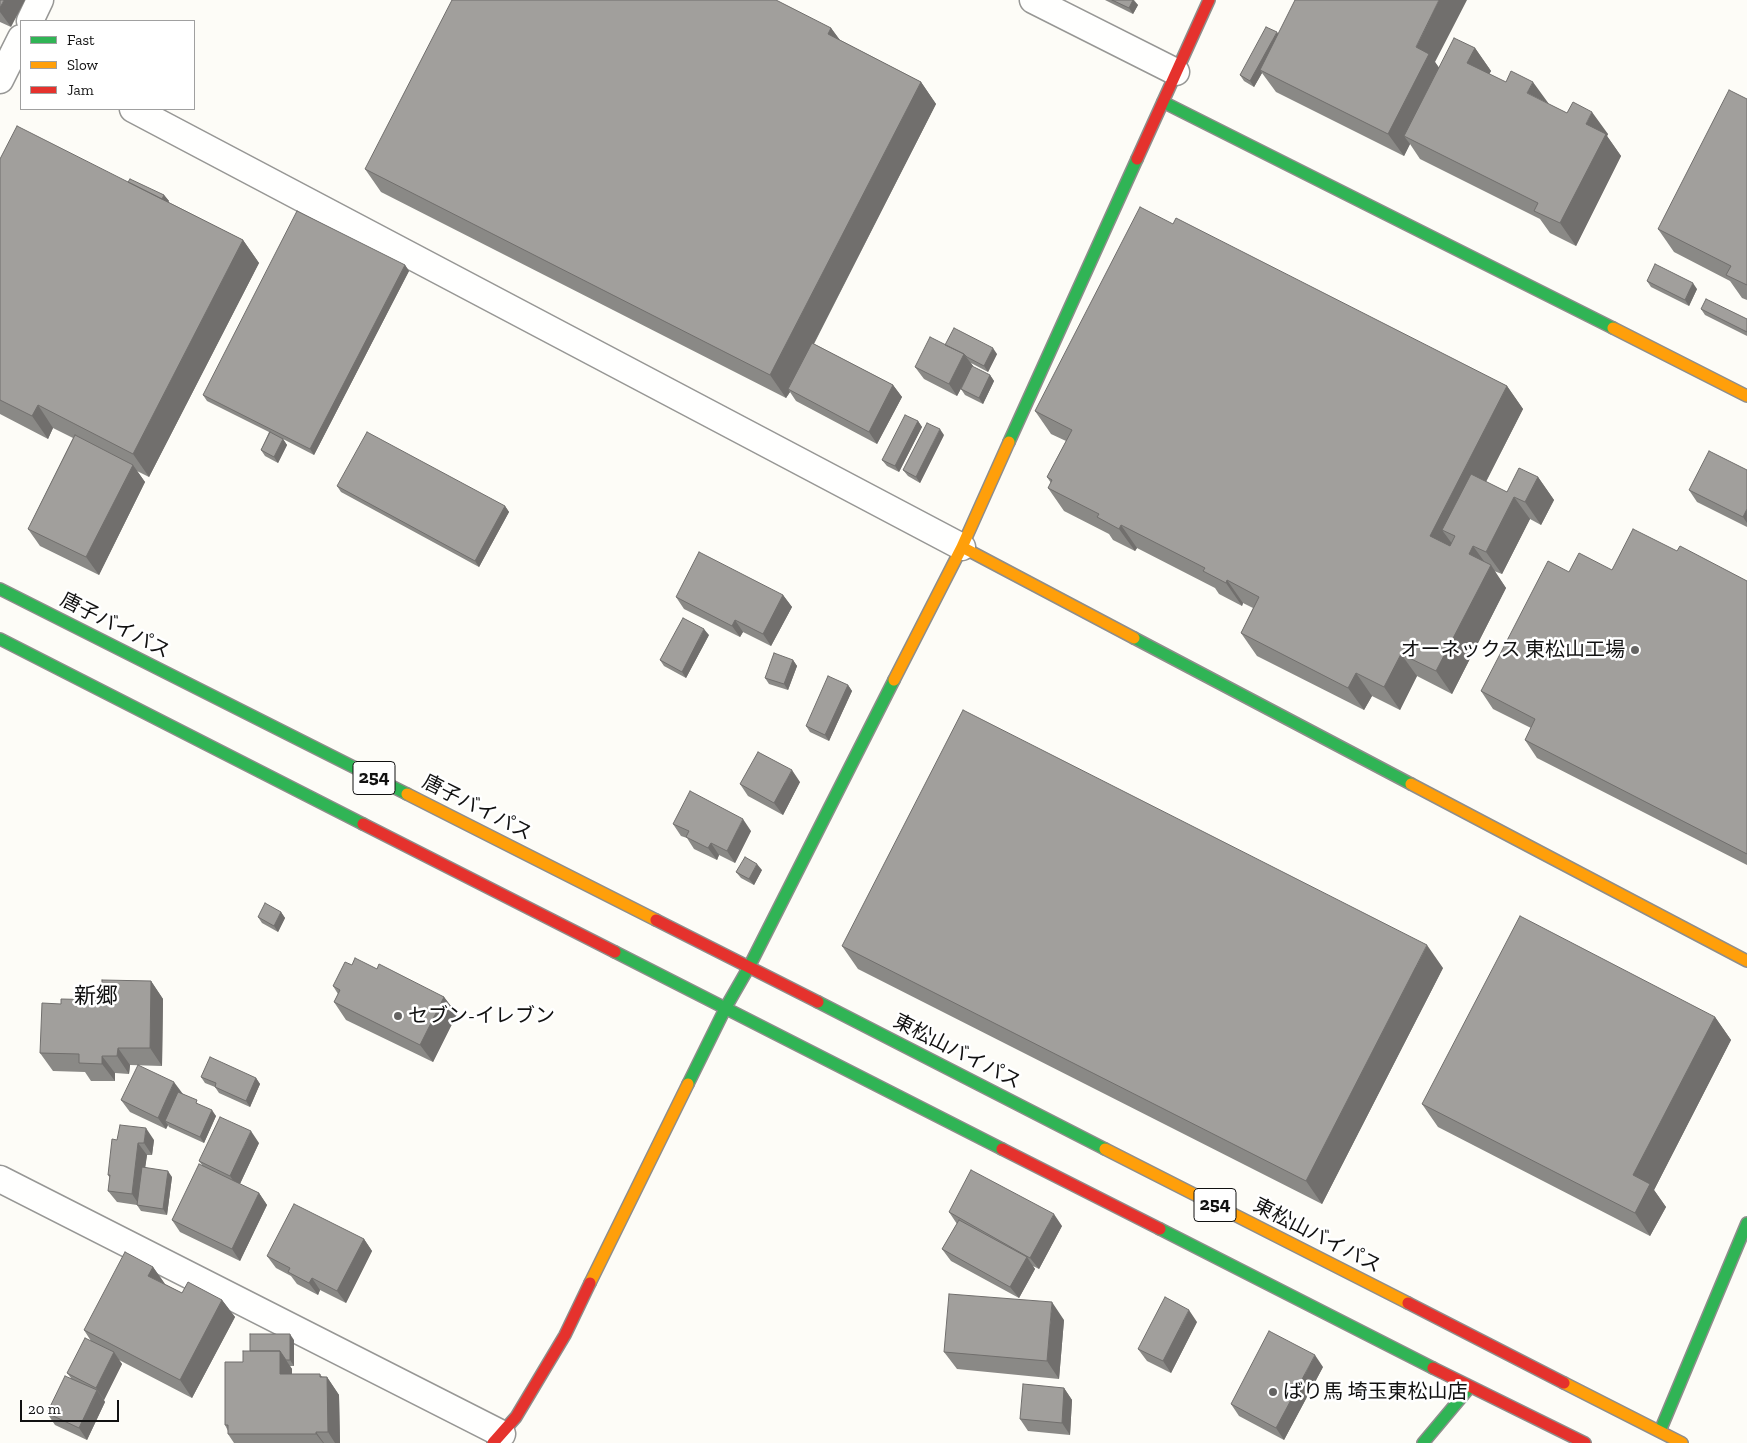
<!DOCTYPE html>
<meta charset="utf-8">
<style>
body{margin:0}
#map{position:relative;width:1747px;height:1443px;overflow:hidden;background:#fdfcf7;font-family:"Zilla Slab",serif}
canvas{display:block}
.legend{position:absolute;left:20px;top:20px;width:175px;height:90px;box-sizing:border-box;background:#fff;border:1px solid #a0a0a0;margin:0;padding:6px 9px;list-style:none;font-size:15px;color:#111}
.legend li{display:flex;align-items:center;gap:10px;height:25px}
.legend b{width:25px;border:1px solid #a0a0a0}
.scale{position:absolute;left:20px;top:1400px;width:99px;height:22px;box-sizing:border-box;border:2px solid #111;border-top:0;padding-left:6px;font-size:15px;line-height:18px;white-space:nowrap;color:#111;-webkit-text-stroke:4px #fff;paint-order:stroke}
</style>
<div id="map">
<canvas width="1747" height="1443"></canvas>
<ul class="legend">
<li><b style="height:6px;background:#30b455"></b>Fast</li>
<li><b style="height:6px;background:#ff9f0a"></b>Slow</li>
<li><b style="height:6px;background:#e5322d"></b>Jam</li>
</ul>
<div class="scale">20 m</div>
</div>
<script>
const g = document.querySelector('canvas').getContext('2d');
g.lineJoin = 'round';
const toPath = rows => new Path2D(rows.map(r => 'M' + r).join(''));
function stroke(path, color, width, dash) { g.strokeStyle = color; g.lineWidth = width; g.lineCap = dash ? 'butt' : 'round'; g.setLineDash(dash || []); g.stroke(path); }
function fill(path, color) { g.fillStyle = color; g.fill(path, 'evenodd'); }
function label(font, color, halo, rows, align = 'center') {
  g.font = font + ' "Zilla Slab","Noto Sans JP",serif'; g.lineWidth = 5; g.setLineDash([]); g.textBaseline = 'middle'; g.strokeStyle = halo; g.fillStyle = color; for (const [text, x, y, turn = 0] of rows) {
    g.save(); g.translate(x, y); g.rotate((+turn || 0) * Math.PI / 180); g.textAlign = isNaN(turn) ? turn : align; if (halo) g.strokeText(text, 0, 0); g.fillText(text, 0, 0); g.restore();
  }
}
const street = toPath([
 [1033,0,1176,72],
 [30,21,40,0],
 [0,80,21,38],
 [133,109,962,547],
 [0,1179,502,1434]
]);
const fast = toPath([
 [1163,102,1613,328],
 [1009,442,1137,159],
 [0,589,407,794],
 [1134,638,1411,784],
 [0,639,363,824],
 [615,952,1002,1149],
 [818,1002,1105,1149],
 [688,1084,726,1007,749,967,894,680],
 [1160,1229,1433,1368],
 [1660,1431,1747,1223],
 [1423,1443,1470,1387]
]);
const slow = toPath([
 [1613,328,1747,396],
 [962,547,1134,638],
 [894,680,962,547,1009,442],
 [1411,784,1747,961],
 [407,794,656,920],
 [1105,1149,1408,1303],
 [590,1283,688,1084],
 [1564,1383,1682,1443]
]);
const jam = toPath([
 [1137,159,1209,0],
 [363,824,615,952],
 [656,920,818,1002],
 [1002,1149,1160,1229],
 [1408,1303,1564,1383],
 [1433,1368,1585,1443],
 [493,1443,516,1417,565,1335,590,1283]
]);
stroke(street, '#979795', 29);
stroke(fast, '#8e8d8b', 14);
stroke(slow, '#8e8d8b', 14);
stroke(jam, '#8e8d8b', 14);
stroke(street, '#fffffe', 26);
stroke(fast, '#30b455', 11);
stroke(slow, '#ff9f0a', 11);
stroke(jam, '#e5322d', 11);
fill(toPath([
 [0,0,11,27,0,22],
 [1105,0,1134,0,1138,5,1133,14],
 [831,28,840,40,921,82,936,104,814,344,893,385,902,397,877,444,796,401,790,392,786,398,381,192,365,169],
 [1278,34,1435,62,1439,68,1475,48,1491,71,1489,74,1608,134,1607,136,1621,156,1576,246,1550,233,1540,219,1420,159,1410,144,1404,156,1276,92,1262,73,1254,87,1244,81,1240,75],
 [1747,99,1747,300,1742,298,1730,281,1674,252,1658,229],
 [0,159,128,182,164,195,169,201,168,202,243,240,259,263,149,477,137,471,145,482,99,575,40,546,28,529,73,438,53,428,48,439,0,414],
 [1173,224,1507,386,1523,409,1486,482,1507,492,1538,477,1554,500,1541,525,1530,519,1502,574,1494,571,1506,588,1452,694,1417,676,1400,710,1372,696,1364,710,1257,656,1241,633,1253,608,1243,603,1242,606,1219,594,1215,588,1137,548,1135,551,1113,540,1109,534,1064,511,1048,488,1051,483,1047,477,1066,441,1051,434,1035,411],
 [405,265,409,271,314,455,283,439,287,445,278,463,265,456,261,450,269,432,207,401,203,395],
 [1647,281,1697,289,1689,306,1651,287],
 [1701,309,1747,319,1747,336,1705,315],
 [945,345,997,354,988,372,971,363,973,366,957,396,924,379,915,367],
 [990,375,994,381,983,404,965,395,961,389],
 [918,421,922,427,899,472,887,466,882,460],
 [944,435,920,483,908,476,903,470],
 [1747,470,1747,527,1697,502,1689,490],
 [337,486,505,506,509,512,479,567,341,492],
 [1677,551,1747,581,1747,865,1537,758,1525,740,1531,728,1493,709,1481,691,1569,572,1612,570],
 [783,595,792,607,771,646,743,632,740,637,684,609,676,597],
 [709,635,686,678,664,666,660,660],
 [793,660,797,666,788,690,769,684,765,678],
 [848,685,852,691,829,741,810,732,806,726],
 [800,782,783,815,748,796,740,784],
 [673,824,751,831,735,863,719,855,717,860,694,849,687,838,681,836],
 [762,870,754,885,741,878,736,872],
 [281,912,285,918,278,932,262,923,258,917],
 [842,946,1443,968,1322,1204,858,969],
 [352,965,377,969,444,997,457,1014,433,1062,346,1020,334,1002,338,994,333,986],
 [151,981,163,999,162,1066,130,1065,129,1074,115,1073,115,1081,91,1081,85,1072,53,1071,40,1053,61,1004,102,1000],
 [1715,1017,1731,1040,1654,1190,1666,1207,1650,1236,1438,1127,1422,1104],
 [201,1077,256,1078,260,1084,250,1107,219,1093,215,1087,205,1083],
 [183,1094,216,1116,204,1143,169,1127,168,1125,166,1129,130,1112,121,1100],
 [117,1140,154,1140,152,1155,147,1155,145,1167,172,1177,167,1215,141,1211,137,1205,117,1202,108,1191,110,1178,108,1175],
 [259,1143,240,1184,259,1193,267,1205,240,1261,180,1232,172,1220,202,1165,199,1161],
 [949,1212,1062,1226,1039,1269,1033,1266,1035,1269,1019,1298,951,1261,942,1249,957,1224],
 [364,1239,372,1251,346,1303,320,1290,318,1295,297,1284,291,1276,276,1268,267,1256],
 [153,1267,165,1284,182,1293,222,1300,235,1317,192,1398,119,1360,122,1364,104,1400,105,1402,87,1440,55,1425,47,1413,71,1378,67,1373,91,1341,84,1330],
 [1064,1320,1059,1379,957,1369,944,1352],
 [1197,1322,1171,1373,1147,1361,1138,1349],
 [294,1340,294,1366,290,1366,292,1369,292,1374,327,1377,339,1395,340,1443,234,1443,228,1434,228,1431,225,1425,243,1362],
 [1323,1367,1284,1440,1239,1416,1231,1404],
 [1064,1388,1072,1400,1070,1435,1028,1431,1020,1419]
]), '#8a8986');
fill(toPath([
 [4,0,25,0,11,27,0,12,0,8],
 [1133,0,1138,5,1133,14,1129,8],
 [1439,0,1467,0,1435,62,1445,76,1404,136,1410,144,1404,156,1388,134,1416,47],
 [831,28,847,50,828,34],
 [1277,32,1281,38,1260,70,1262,73,1254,87,1250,81],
 [1475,48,1491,71,1483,86,1467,63],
 [921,82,936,104,790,390,788,389,790,392,786,398,770,375],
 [1533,82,1549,104,1527,93],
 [1592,112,1608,134,1607,136,1621,156,1576,246,1560,223,1586,124],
 [164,195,169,201,163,212,159,206],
 [243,240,259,263,149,477,133,454],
 [405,265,409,271,314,455,310,449],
 [1693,283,1697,289,1689,306,1685,300],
 [993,348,997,354,988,372,984,366],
 [964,354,973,366,957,396,949,384],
 [990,375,994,381,983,404,979,398],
 [893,385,902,397,877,444,869,432],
 [1507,386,1523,409,1457,538,1455,536,1442,530,1453,545,1446,558,1430,536],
 [38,405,53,428,48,439,32,416],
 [918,421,922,427,899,472,895,466],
 [940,429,944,435,920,483,916,477],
 [283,439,287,445,278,463,274,457],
 [133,465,145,482,99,575,86,557],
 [1538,477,1554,500,1541,525,1525,502],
 [1514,497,1530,519,1502,574,1486,552],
 [505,506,509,512,479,567,475,561],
 [1747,509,1747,523,1743,517],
 [1121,525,1137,548,1135,551,1119,529],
 [1473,546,1489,568,1469,554],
 [1491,565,1506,588,1452,694,1436,671],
 [1227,580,1243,603,1242,606,1226,583],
 [783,595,792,607,771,646,763,634],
 [735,620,743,632,740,637,732,626],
 [704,629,709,635,686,678,682,672],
 [1401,654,1417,676,1400,710,1384,687],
 [793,660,797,666,788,690,784,684],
 [1356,673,1372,696,1364,710,1348,688],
 [848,685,852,691,829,741,825,735],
 [792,770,800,782,783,815,774,803],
 [743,819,751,831,735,863,727,851],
 [711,843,719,855,717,860,708,848],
 [757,864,762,870,754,885,749,879],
 [281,912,285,918,278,932,274,926],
 [1427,945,1443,968,1322,1204,1306,1181],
 [151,981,163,999,162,1066,150,1048],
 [444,997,457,1014,433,1062,420,1045],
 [1715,1017,1731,1040,1654,1190,1666,1207,1650,1236,1635,1213,1633,1175],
 [118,1048,130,1065,129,1074,117,1056],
 [102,1056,115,1073,115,1081,102,1064],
 [256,1078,260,1084,250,1107,246,1101],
 [174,1082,183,1094,165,1121,168,1125,166,1129,158,1118],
 [212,1110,216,1116,204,1143,200,1137],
 [146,1128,154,1140,152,1155,144,1143],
 [251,1131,259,1143,238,1188,230,1176],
 [138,1143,147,1155,140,1206,132,1194],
 [168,1171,172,1177,167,1215,163,1209],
 [259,1193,267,1205,240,1261,232,1249],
 [1054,1214,1062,1226,1039,1269,1030,1258],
 [364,1239,372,1251,346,1303,337,1291],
 [1027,1257,1035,1269,1019,1298,1010,1287],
 [153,1267,165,1284,148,1276],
 [312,1278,320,1290,318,1295,309,1283],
 [222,1300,235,1317,192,1398,180,1380],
 [1052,1302,1064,1320,1059,1379,1047,1361],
 [1189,1310,1197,1322,1171,1373,1163,1361],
 [290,1334,294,1340,294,1366,290,1360],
 [280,1351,292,1369,292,1392,280,1374],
 [114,1352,122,1364,104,1400,96,1388],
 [1315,1355,1323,1367,1284,1440,1276,1428],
 [320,1374,327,1385,327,1377,339,1395,340,1443,335,1443,328,1432],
 [1064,1388,1072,1400,1070,1435,1062,1423],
 [97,1390,105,1402,87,1440,79,1428],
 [316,1432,324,1443,323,1443,316,1434]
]), '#716f6d');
const building = toPath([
 [0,0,4,0,0,8,0,0],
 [452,0,776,0,831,28,828,34,921,82,770,375,365,169,452,0],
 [1112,0,1133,0,1129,8,1112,0],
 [1295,0,1439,0,1416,47,1429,54,1388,134,1260,70,1295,0],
 [1266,27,1277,32,1250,81,1240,75,1266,27],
 [1454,38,1475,48,1467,63,1506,82,1511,71,1533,82,1527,93,1567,113,1573,102,1592,112,1586,124,1606,134,1560,223,1534,211,1538,203,1404,136,1454,38],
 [1729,90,1747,99,1747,285,1726,275,1731,266,1658,229,1729,90],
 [17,126,243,240,133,454,38,405,32,416,0,400,0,159,17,126],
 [130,179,164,195,162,199,128,182,130,179],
 [1140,207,1173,224,1176,218,1507,386,1430,536,1450,546,1455,536,1442,530,1471,474,1507,492,1519,468,1538,477,1525,502,1514,497,1486,552,1473,546,1469,554,1491,565,1436,671,1401,654,1384,687,1356,673,1348,688,1241,633,1259,597,1227,580,1226,583,1203,571,1205,568,1121,525,1119,529,1097,517,1099,514,1048,488,1052,480,1047,477,1072,430,1035,411,1140,207],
 [297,211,405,265,310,449,203,395,297,211],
 [1655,264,1693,283,1685,300,1647,281,1655,264],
 [1706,299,1747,319,1747,332,1701,309,1706,299],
 [954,328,993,348,984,366,967,357,964,354,945,345,954,328],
 [930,337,964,354,949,384,915,367,930,337],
 [812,343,893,385,869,432,788,389,812,343],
 [972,366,990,375,979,398,961,389,972,366],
 [905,415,918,421,895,466,882,460,905,415],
 [927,423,940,429,916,477,903,470,927,423],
 [270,432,283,439,274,457,261,450,270,432],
 [367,432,505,506,475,561,337,486,367,432],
 [75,435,133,465,86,557,28,529,75,435],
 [1709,451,1747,470,1747,509,1743,517,1689,490,1709,451],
 [1633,529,1677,551,1680,546,1747,581,1747,854,1525,740,1535,719,1481,691,1548,561,1569,572,1579,553,1612,570,1633,529],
 [699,552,783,595,763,634,735,620,732,626,676,597,699,552],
 [683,618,704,629,682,672,660,660,683,618],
 [774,653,793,660,784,684,765,678,774,653],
 [828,676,848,685,825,735,806,726,828,676],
 [963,710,1427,945,1306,1181,842,946,963,710],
 [758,752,792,770,774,803,740,784,758,752],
 [690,791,743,819,727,851,711,843,708,848,686,837,689,831,673,824,690,791],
 [745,857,757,864,749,879,736,872,745,857],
 [265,903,281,912,274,926,258,917,265,903],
 [1520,916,1715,1017,1633,1175,1650,1184,1635,1213,1422,1104,1520,916],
 [355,958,377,969,379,964,444,997,420,1045,334,1002,340,990,333,986,345,962,352,965,355,958],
 [102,980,151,981,150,1048,118,1048,117,1056,102,1056,102,1064,79,1063,79,1054,40,1053,42,1003,61,1004,61,999,102,1000,102,980],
 [210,1057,256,1078,246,1101,215,1087,216,1083,201,1077,210,1057],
 [138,1065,174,1082,158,1118,121,1100,138,1065],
 [178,1092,197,1100,196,1103,212,1110,200,1137,165,1121,178,1092],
 [220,1117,251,1131,230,1176,199,1161,220,1117],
 [120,1125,146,1128,144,1143,138,1143,132,1194,108,1191,110,1175,108,1175,112,1139,117,1140,120,1125],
 [199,1164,259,1193,232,1249,172,1220,199,1164],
 [142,1167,168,1171,163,1209,137,1205,142,1167],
 [971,1170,1054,1214,1030,1258,949,1212,971,1170],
 [294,1204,364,1239,337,1291,312,1278,309,1283,288,1272,290,1268,267,1256,294,1204],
 [959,1220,1027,1257,1010,1287,942,1249,959,1220],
 [125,1252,153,1267,148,1276,182,1293,188,1282,222,1300,180,1380,84,1330,125,1252],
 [949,1294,1052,1302,1047,1361,944,1352,949,1294],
 [1165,1297,1189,1310,1163,1361,1138,1349,1165,1297],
 [1269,1331,1315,1355,1276,1428,1231,1404,1269,1331],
 [250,1334,290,1334,290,1360,286,1360,280,1351,250,1351,250,1334],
 [85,1338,114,1352,96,1388,67,1373,85,1338],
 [243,1351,280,1351,280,1374,320,1374,320,1377,327,1377,328,1432,316,1432,316,1434,228,1434,228,1425,225,1425,225,1362,243,1362,243,1351],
 [65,1376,97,1390,79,1428,47,1413,65,1376],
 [1023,1384,1064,1388,1062,1423,1020,1419,1023,1384]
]);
fill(building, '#a19f9c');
stroke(building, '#716f6d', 1);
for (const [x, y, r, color] of [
 [1635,650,5,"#646362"],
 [398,1016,5,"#646362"],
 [1273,1392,5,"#646362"]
]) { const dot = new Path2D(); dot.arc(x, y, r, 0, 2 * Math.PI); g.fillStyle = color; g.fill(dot); stroke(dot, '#fff', 2); }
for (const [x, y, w] of [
 [374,778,42],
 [1215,1205,42]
]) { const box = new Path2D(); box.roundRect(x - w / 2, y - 16.5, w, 33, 4); g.fillStyle = '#fff'; g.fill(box); stroke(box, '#111', 1); }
label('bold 19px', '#111', null, [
 ["254",374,778],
 ["254",1215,1205]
]);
label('20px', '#111', '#fff', [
 ["唐子バイパス",115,626,27],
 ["唐子バイパス",477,808,27],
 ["東松山バイパス",957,1052,27],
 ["東松山バイパス",1317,1236,27]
]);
label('20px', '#111', '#fff', [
 ["オーネックス 東松山工場",1625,650,"right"],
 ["セブン-イレブン",408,1016],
 ["ばり馬 埼玉東松山店",1283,1392]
], 'left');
label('22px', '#111', '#fff', [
 ["新郷",96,997]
]);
</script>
